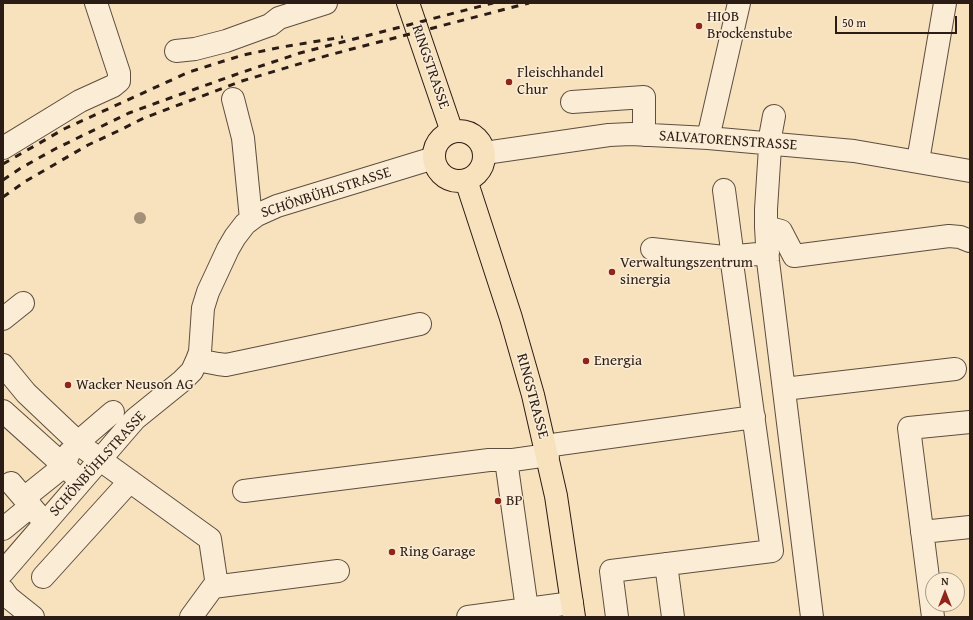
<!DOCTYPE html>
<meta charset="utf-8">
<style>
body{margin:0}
#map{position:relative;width:973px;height:620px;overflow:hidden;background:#f8e2be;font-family:"Gentium Book Plus",serif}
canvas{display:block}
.frame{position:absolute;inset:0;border:4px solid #2b1c15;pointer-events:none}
.north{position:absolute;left:925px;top:572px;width:40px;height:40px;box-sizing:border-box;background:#faecd5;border:1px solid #a79988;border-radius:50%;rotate:0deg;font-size:11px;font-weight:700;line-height:16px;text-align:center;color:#2b1c15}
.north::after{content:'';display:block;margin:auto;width:14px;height:18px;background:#8f2418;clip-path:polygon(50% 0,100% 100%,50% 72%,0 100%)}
.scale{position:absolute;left:835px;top:16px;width:122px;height:18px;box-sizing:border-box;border:2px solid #2b1c15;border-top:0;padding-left:5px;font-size:12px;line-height:14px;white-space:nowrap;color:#2b1c15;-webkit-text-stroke:3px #faecd5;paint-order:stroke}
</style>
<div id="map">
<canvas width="973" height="620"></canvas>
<div class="frame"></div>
<div class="north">N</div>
<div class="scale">50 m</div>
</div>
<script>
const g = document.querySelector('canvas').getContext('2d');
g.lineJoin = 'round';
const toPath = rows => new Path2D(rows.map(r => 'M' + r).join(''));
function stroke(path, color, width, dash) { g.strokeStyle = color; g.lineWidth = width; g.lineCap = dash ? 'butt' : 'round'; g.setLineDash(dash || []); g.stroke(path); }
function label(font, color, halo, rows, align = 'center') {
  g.font = font + ' "Gentium Book Plus",serif'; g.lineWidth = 3; g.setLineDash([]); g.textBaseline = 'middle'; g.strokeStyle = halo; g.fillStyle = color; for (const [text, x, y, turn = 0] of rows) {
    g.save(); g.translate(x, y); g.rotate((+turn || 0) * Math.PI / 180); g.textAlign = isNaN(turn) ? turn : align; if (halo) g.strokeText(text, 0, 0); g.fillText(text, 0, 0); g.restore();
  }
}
const minor = toPath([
 [176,51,195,49,226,41,270,25,279,18,326,3],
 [233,99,243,138,251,219],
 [572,102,644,97,644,135],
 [774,116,771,132,766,209,766,227,781,231,794,256,949,236,960,237,970,241],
 [708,138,739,3],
 [3,148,80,101,113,86,119,81,119,73,96,3],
 [485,153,609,135,631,134,708,138,854,151,970,171],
 [918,161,945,3],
 [766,227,768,261,812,617],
 [652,249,733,258,724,190],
 [3,319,23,303],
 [197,360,218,364,226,365,420,324],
 [3,365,26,393,84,448,210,539,217,586],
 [784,389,955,369],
 [3,411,81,481],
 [78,442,113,412],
 [545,446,754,417],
 [506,460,527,609],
 [11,483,45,523],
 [244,491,489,460,513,460,548,455],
 [24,498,64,466,69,453],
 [3,529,31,506],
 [922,532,970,527],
 [666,564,673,617],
 [3,572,135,419,182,381,192,371,197,360,200,352,203,308,208,292,228,249,235,237,245,224,257,215,277,206,434,158],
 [43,577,130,481],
 [3,590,8,597,33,617],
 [191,617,213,587,338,571],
 [468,617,572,603],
 [617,617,611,571,772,551,732,263,733,258,737,256,768,253],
 [933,617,909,428,970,422]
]);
const major = toPath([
 [408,3,452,132],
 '434 156a25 25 0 1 1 50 0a25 25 0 1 1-50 0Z',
 [466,180,511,318,533,395,556,496,574,617]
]);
stroke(minor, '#5e4e3f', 24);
stroke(major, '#2b1c15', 24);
stroke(minor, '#faecd5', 22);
stroke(major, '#f8e2be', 22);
stroke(toPath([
 [3,164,64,129,189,72,243,55,282,47,343,37],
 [3,180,21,168,55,149,129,113,159,102,240,73,300,53,493,3],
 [3,197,26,181,88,145,118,131,144,118,242,81,329,55,529,3]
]), '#2b1c15', 3, [7, 7]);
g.fillStyle = '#a39078';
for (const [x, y] of [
 [140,218]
]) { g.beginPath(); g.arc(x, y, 6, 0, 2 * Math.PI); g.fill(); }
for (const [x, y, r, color] of [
 [699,26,4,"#8f2418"],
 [509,82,4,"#8f2418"],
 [612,272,4,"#8f2418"],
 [586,361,4,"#8f2418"],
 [68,385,4,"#8f2418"],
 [498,501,4,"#8f2418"],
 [392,552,4,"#8f2418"]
]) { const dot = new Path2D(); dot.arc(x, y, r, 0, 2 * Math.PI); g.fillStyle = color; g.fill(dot); stroke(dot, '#faecd5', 1.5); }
label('15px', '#2b1c15', '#faecd5', [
 ["HIOB",707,17],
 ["Brockenstube",707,34],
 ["Fleischhandel",517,73],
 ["Chur",517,90],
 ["Verwaltungszentrum",620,263],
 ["sinergia",620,280],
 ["Energia",594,361],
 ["Wacker Neuson AG",76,385],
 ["BP",506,501],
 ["Ring Garage",400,552]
], 'left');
label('15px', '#2b1c15', '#faecd5', [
 ["RINGSTRASSE",430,67,71],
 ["SALVATORENSTRASSE",728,141,4],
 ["SCHÖNBÜHLSTRASSE",326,193,-18],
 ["RINGSTRASSE",532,396,75],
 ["SCHÖNBÜHLSTRASSE",98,464,-48]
]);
</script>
